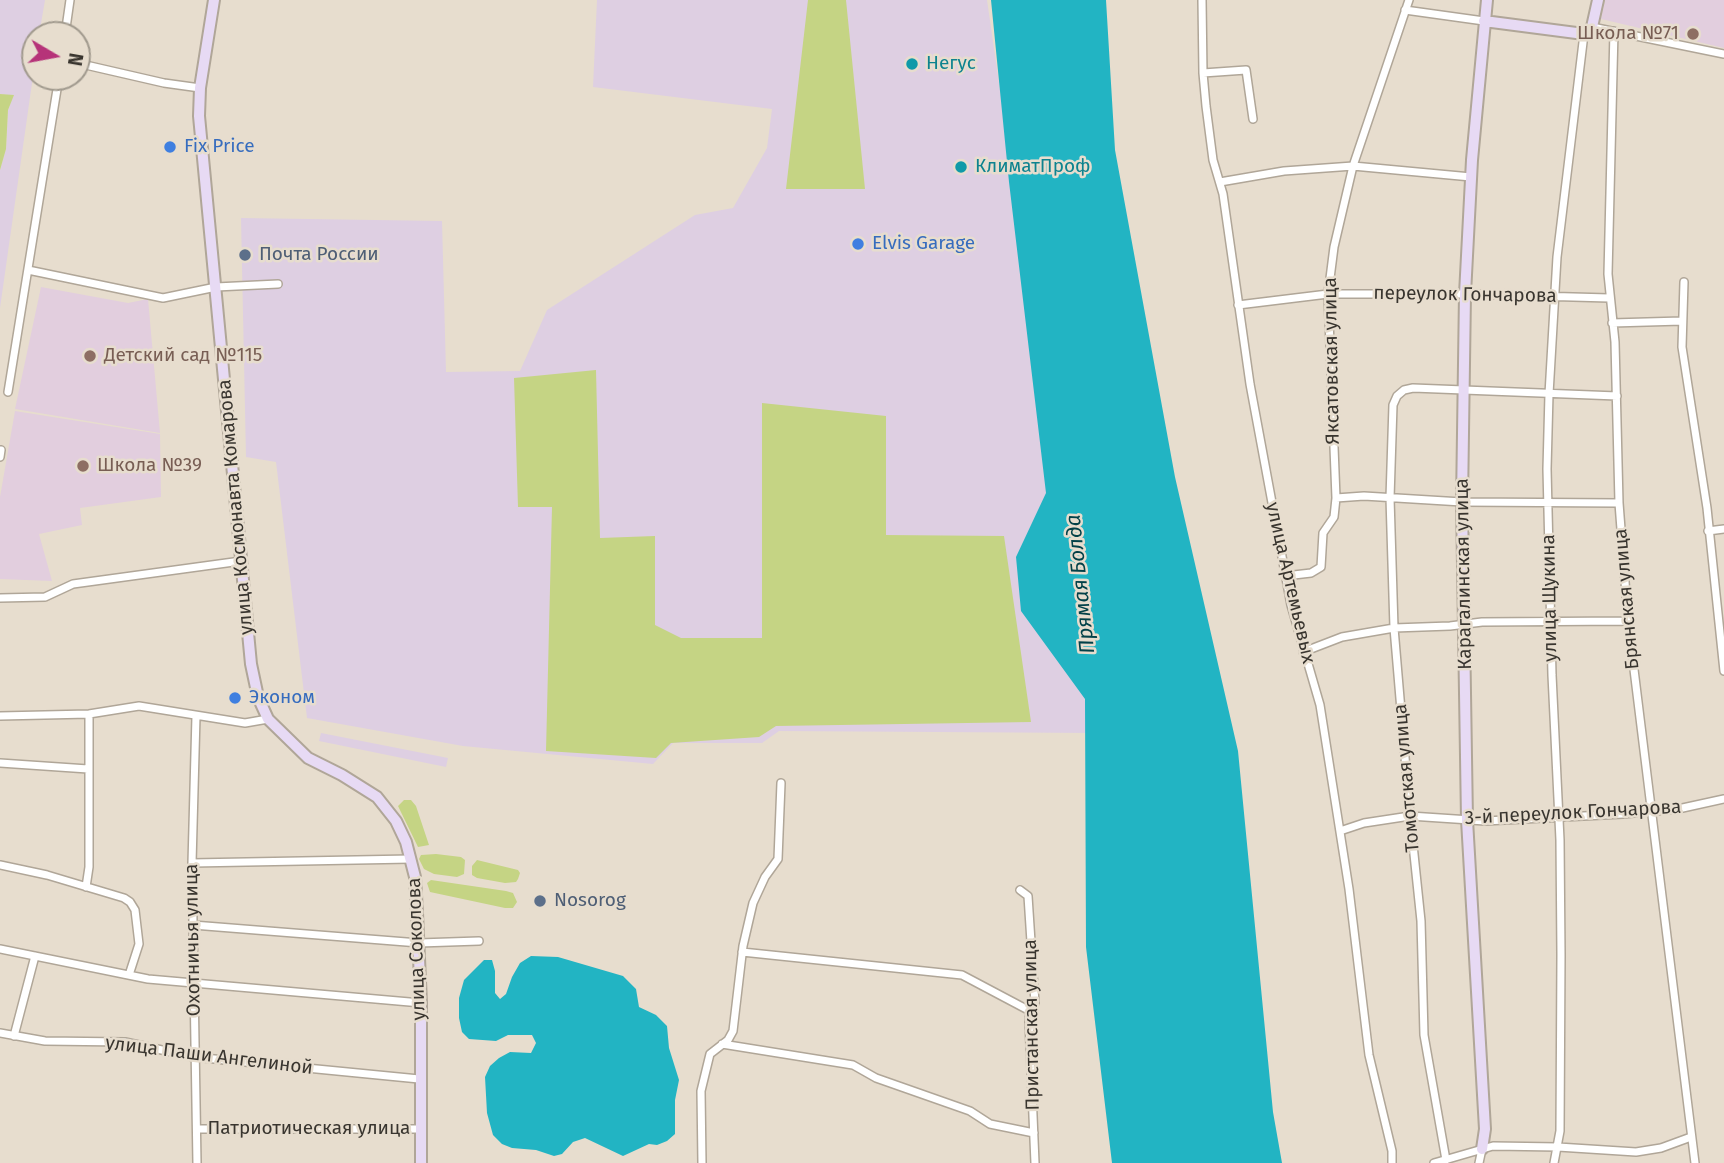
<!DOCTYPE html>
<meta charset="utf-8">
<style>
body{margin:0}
#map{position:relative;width:1724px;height:1163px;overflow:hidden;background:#e7ddce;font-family:"Fira Sans",sans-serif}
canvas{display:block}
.north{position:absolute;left:21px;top:21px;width:70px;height:70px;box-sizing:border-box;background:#e7ddce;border:2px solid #a19a8e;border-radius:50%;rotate:100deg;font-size:19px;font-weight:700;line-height:28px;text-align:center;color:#39352f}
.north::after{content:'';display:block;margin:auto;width:24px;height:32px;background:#b63379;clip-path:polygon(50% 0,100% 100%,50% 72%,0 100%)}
</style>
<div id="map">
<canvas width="1724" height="1163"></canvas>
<div class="north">N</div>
</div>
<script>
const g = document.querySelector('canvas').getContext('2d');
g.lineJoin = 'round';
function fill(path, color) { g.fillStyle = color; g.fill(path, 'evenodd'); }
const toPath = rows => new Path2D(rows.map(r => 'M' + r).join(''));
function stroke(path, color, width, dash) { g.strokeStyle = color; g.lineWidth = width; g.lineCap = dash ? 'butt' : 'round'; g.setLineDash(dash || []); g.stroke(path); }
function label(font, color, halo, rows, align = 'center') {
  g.font = font + ' "Fira Sans",sans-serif'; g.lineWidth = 5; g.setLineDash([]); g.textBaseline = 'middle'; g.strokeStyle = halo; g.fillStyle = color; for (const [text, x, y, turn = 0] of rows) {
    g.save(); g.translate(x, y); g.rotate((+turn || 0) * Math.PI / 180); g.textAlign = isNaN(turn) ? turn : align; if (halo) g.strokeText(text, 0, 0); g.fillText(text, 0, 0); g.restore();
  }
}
fill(toPath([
 [0,0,45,0,39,35,35,35,35,62,0,308,0,170,6,149,8,110,13,96,0,94],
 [597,0,987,0,1093,733,779,731,762,743,673,743,653,764,463,746,307,718,276,462,246,457,241,218,442,221,446,372,520,371,547,310,695,215,733,208,767,148,772,109,593,87],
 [321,733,448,758,446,767,319,741]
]), '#decfe2');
fill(toPath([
 [1605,0,1724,0,1724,48,1601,19],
 [41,287,128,303,148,299,160,433,15,409],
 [15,411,160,434,161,497,80,508,82,525,39,534,52,581,0,579,0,497]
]), '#e2cede');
fill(toPath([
 [808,0,846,0,865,189,786,189],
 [0,94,14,95,8,110,6,149,0,170],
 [596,370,600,538,655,536,655,625,681,638,762,638,762,403,886,416,886,535,1004,536,1031,722,776,726,759,737,671,743,656,758,546,751,552,507,518,507,514,378],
 [404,800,411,800,416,806,429,845,418,847,398,806],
 [436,854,461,857,465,860,464,874,457,877,434,874,424,869,419,859,421,855],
 [477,860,518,870,520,873,518,879,516,882,505,883,477,878,472,875,472,866],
 [431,880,506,891,513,893,517,902,513,908,505,908,430,892,427,883]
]), '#c5d484');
fill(toPath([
 [991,0,1106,0,1115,150,1175,477,1238,751,1273,1112,1282,1163,1112,1163,1086,947,1085,699,1021,611,1016,557,1046,493,1009,182],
 [531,956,558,957,623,976,636,989,639,1007,656,1015,667,1026,669,1048,679,1080,675,1100,675,1134,667,1141,657,1145,649,1144,623,1156,585,1138,573,1142,562,1154,554,1156,536,1150,512,1148,502,1144,493,1135,487,1113,485,1077,490,1066,499,1058,510,1052,531,1053,536,1043,532,1035,508,1035,496,1041,469,1039,462,1032,459,1018,459,998,464,980,484,960,492,960,495,971,495,993,500,999,506,994,512,977,520,963]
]), '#22b4c3');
const street = toPath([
 [1202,0,1203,73,1206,106,1213,160,1223,194,1250,384,1291,605,1320,705,1349,889,1369,1055,1392,1151,1392,1163],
 [1405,10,1484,21],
 [1592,27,1724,54],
 [1614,31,1608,274,1615,342,1619,503,1628,621,1695,1163],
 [65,35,70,0],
 [77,63,164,83,200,88],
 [1203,73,1246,70,1253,119],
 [1220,182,1284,171,1353,166,1471,177],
 [28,270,163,298,216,287,278,284],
 [1684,282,1682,347,1707,508,1724,671],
 [1238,305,1328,294,1465,294,1609,298],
 [1612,323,1682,321],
 [8,392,59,77],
 [0,457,1,450],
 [1336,498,1364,496,1462,502,1619,503],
 [1708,531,1724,529],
 [1285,576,1311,573,1321,567,1323,533,1334,517,1336,498,1328,294,1334,247,1353,166,1409,0],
 [0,598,45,597,73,584,241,561],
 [1303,652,1342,637,1394,628,1450,626,1482,622,1628,621],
 [0,716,89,714,139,706,245,723,268,719],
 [196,716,192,863,197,1163],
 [0,763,88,769],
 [1340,831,1364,823,1410,816,1485,821,1623,814,1678,809,1724,799],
 [192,863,411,859],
 [0,865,47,875,124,898,130,902,135,910,139,944,129,975],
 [86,887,89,867,89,714],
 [1020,890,1028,896,1035,1003,1030,1011,1029,1021,1035,1163],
 [193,925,419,943,479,941],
 [0,949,148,979,421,1003],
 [742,952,962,975,1030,1011],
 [0,1033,45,1041,125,1042,194,1057,419,1079],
 [14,1036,35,956],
 [722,1044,853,1065,876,1078,970,1111,990,1124,1034,1133],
 [197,1129,420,1129],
 [1446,1160,1424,1035,1421,921,1410,816,1394,628,1390,498,1393,405,1397,396,1404,390,1413,388,1617,396],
 [702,1163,701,1091,710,1054,728,1040,733,1031,743,946,753,903,765,877,778,859,781,783],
 [1434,1163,1493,1146,1558,1147,1636,1152,1661,1148,1691,1137],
 [1479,1163,1482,1149],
 [1554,1163,1560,1131,1561,955,1560,840,1552,675,1547,469,1549,394,1557,257,1584,34]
]);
const secondary = toPath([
 [214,0,200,88,199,116,251,664,258,697,268,719,308,758,342,775,377,797,396,821,406,842,415,877,417,913,421,1003,421,1163],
 [1484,21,1584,34,1592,27,1598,0],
 [1482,1149,1485,1129,1467,820,1462,502,1465,294,1472,160,1487,0]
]);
stroke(street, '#b0a698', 10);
stroke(secondary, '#b0a698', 14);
stroke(street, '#fff', 7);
stroke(secondary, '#e7daf4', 10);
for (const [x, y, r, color] of [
 [1693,34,7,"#8d6e63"],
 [912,64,7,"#0f9aa8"],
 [170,147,7,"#3f7fe0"],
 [961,167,7,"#0f9aa8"],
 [858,244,7,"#3f7fe0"],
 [245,255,7,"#5c6f8a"],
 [90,356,7,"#8d6e63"],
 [83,466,7,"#8d6e63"],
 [235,698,7,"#3f7fe0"],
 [540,901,7,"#5c6f8a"]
]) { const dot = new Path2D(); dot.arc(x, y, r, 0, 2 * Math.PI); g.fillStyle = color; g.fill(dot); stroke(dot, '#e7ddce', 2.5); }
label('19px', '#785e54', '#e7ddce', [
 ["Школа №71",1679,34,"right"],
 ["Детский сад №115",104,356],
 ["Школа №39",97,466]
], 'left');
label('19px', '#0d838f', '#e7ddce', [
 ["Негус",926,64],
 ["КлиматПроф",975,167]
], 'left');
label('19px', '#366cbe', '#e7ddce', [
 ["Fix Price",184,147],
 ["Elvis Garage",872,244],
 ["Эконом",249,698]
], 'left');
label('19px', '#4e5e75', '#e7ddce', [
 ["Почта России",259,255],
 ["Nosorog",554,901]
], 'left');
label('19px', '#39352f', '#e7ddce', [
 ["переулок Гончарова",1465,295,1],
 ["Яксатовская улица",1332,361,-91],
 ["улица Космонавта Комарова",236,507,-95],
 ["Карагалинская улица",1464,574,-91],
 ["улица Артемьевых",1290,583,77],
 ["улица Щукина",1550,598,-91],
 ["Брянская улица",1627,599,-95],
 ["Томотская улица",1407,778,-95],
 ["3-й переулок Гончарова",1573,813,-3],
 ["Охотничья улица",193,940,-91],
 ["улица Соколова",417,949,-92],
 ["Пристанская улица",1032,1025,-91],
 ["улица Паши Ангелиной",209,1056,7],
 ["Патриотическая улица",309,1129]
]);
label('italic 21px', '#024148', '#e7ddce', [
 ["Прямая Болда",1081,584,-96]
]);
</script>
